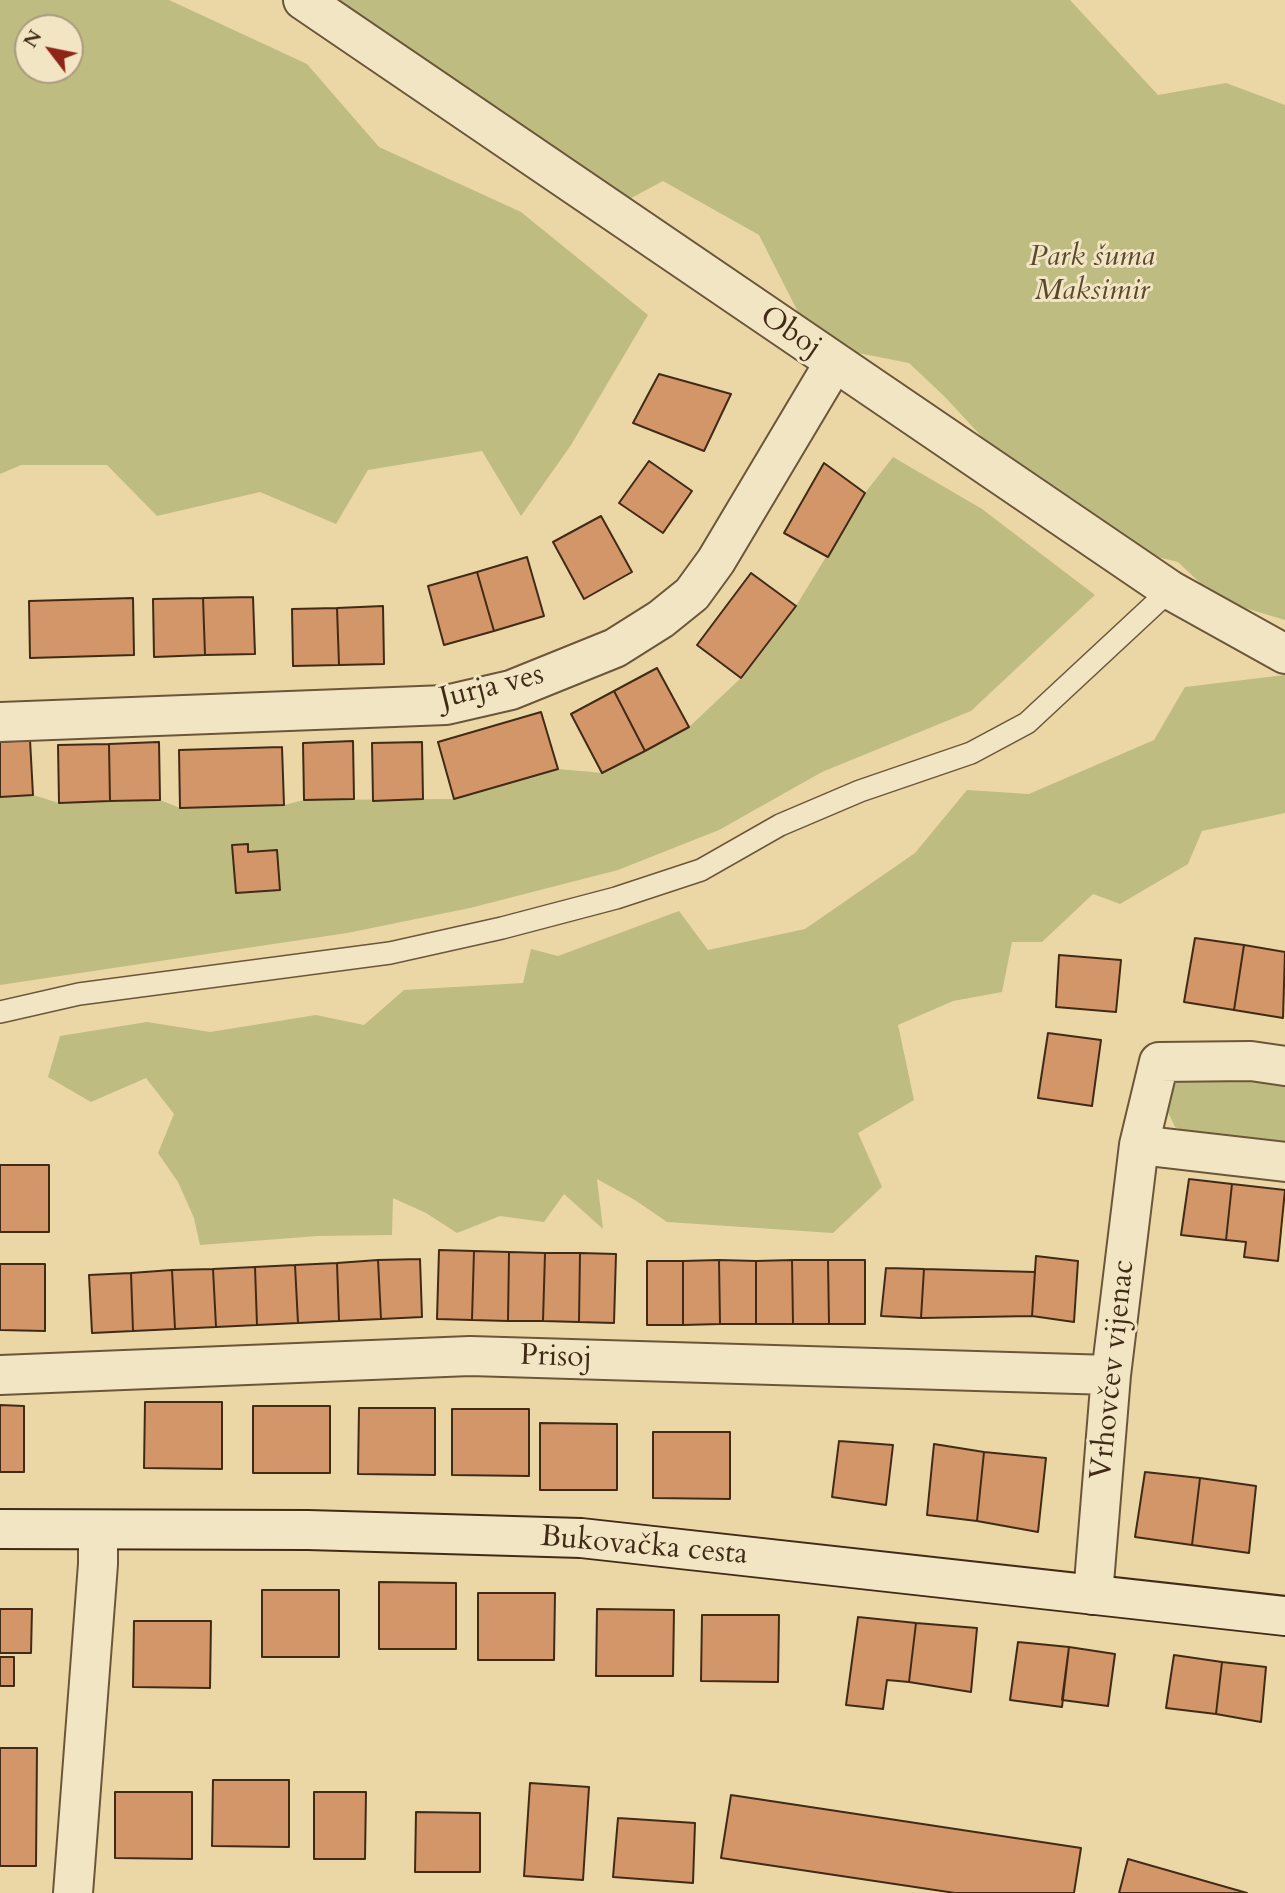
<!DOCTYPE html>
<meta charset="utf-8">
<style>
body{margin:0}
#map{position:relative;width:1285px;height:1893px;overflow:hidden;background:#ead7a5;font-family:Cardo,serif}
canvas{display:block}
.north{position:absolute;left:14px;top:14px;width:70px;height:70px;box-sizing:border-box;background:#f1e5c4;border:2px solid #ab9b7f;border-radius:50%;rotate:302deg;font-size:19px;font-weight:700;line-height:28px;text-align:center;color:#412b17}
.north::after{content:'';display:block;margin:auto;width:24px;height:32px;background:#8f2418;clip-path:polygon(50% 0,100% 100%,50% 72%,0 100%)}
</style>
<div id="map">
<canvas width="1285" height="1893"></canvas>
<div class="north">N</div>
</div>
<script>
const g = document.querySelector('canvas').getContext('2d');
g.lineJoin = 'round';
function fill(path, color) { g.fillStyle = color; g.fill(path, 'evenodd'); }
const toPath = rows => new Path2D(rows.map(r => 'M' + r).join(''));
function stroke(path, color, width, dash) { g.strokeStyle = color; g.lineWidth = width; g.lineCap = dash ? 'butt' : 'round'; g.setLineDash(dash || []); g.stroke(path); }
function label(font, color, halo, rows, align = 'center') {
  g.font = font + ' Cardo,serif'; g.lineWidth = 6; g.setLineDash([]); g.textBaseline = 'middle'; g.strokeStyle = halo; g.fillStyle = color; for (const [text, x, y, turn = 0] of rows) {
    g.save(); g.translate(x, y); g.rotate((+turn || 0) * Math.PI / 180); g.textAlign = isNaN(turn) ? turn : align; if (halo) g.strokeText(text, 0, 0); g.fillText(text, 0, 0); g.restore();
  }
}
fill(toPath([
 [0,0,169,0,307,64,379,147,521,212,648,315,571,445,521,516,482,451,368,470,336,524,260,492,157,516,107,465,21,465,0,474],
 [28,28,70,28,70,70,28,70],
 [313,0,1070,0,1158,95,1226,83,1285,105,1285,620,1218,600,1178,562,1137,552,1106,523,1071,497,1034,493,945,397,909,363,853,352,800,316,759,235,663,181,620,204],
 [893,457,982,509,1095,595,971,711,822,772,719,830,618,870,470,908,347,933,0,985,0,797,33,795,59,803,160,800,180,808,284,805,304,800,454,799,558,769,603,773,689,727,741,678,796,606,865,493],
 [1285,675,1285,813,1202,831,1188,864,1120,904,1093,894,1042,942,1012,942,1002,992,953,1001,898,1025,914,1100,858,1133,882,1187,833,1233,667,1222,635,1200,597,1179,603,1229,564,1194,544,1222,500,1216,457,1233,426,1213,393,1198,392,1235,318,1236,200,1245,194,1218,178,1182,158,1153,174,1114,146,1078,91,1102,48,1077,60,1036,147,1022,210,1032,316,1015,364,1025,404,990,523,983,531,949,558,956,679,911,708,950,805,929,915,853,967,790,1029,794,1154,740,1185,687],
 [1185,1073,1285,1082,1285,1145,1186,1132,1175,1127,1166,1108,1169,1090]
]), '#bfbc81');
const building = toPath([
 [659,374,731,394,704,451,633,423,659,374],
 [649,461,692,491,663,533,619,503,649,461],
 [824,463,865,493,828,557,784,533,824,463],
 [601,516,632,572,584,599,553,542,601,516],
 [527,557,544,616,494,631,477,572,527,557],
 [477,572,494,631,444,645,428,586,477,572],
 [751,573,796,606,741,678,697,645,751,573],
 [253,597,255,654,205,655,203,598,253,597],
 [133,598,134,655,30,658,29,601,133,598],
 [203,598,205,655,154,657,153,599,203,598],
 [383,606,384,664,339,665,337,608,383,606],
 [337,608,339,665,293,666,292,609,337,608],
 [657,668,689,727,645,751,614,691,657,668],
 [614,691,645,751,602,773,571,714,614,691],
 [541,712,558,769,454,799,438,742,541,712],
 [30,740,33,795,0,797,0,742,30,740],
 [353,741,354,799,304,800,303,743,353,741],
 [159,742,160,800,110,801,109,744,159,742],
 [422,742,423,799,373,801,372,743,422,742],
 [109,744,110,801,59,803,58,745,109,744],
 [282,747,284,805,180,808,179,750,282,747],
 [248,844,248,852,277,850,280,890,236,893,232,845,248,844],
 [1195,938,1244,945,1234,1010,1184,1002,1195,938],
 [1244,945,1285,952,1283,1018,1234,1010,1244,945],
 [1059,955,1121,960,1116,1012,1056,1007,1059,955],
 [1048,1033,1101,1040,1092,1106,1038,1098,1048,1033],
 [0,1165,49,1165,49,1232,0,1232,0,1165],
 [1189,1179,1232,1184,1226,1240,1181,1235,1189,1179],
 [1232,1184,1285,1190,1278,1261,1244,1257,1246,1242,1226,1240,1232,1184],
 [439,1250,474,1251,472,1320,437,1319,439,1250],
 [474,1251,509,1252,508,1321,472,1320,474,1251],
 [509,1252,545,1253,543,1321,508,1321,509,1252],
 [545,1253,580,1253,579,1322,543,1321,545,1253],
 [580,1253,616,1254,614,1323,579,1322,580,1253],
 [1036,1256,1078,1261,1074,1322,1032,1316,1036,1256],
 [420,1259,422,1317,381,1319,378,1260,420,1259],
 [378,1260,381,1319,339,1321,337,1263,378,1260],
 [719,1260,756,1261,756,1324,720,1324,719,1260],
 [719,1260,720,1324,683,1325,683,1261,719,1260],
 [792,1260,828,1260,829,1324,793,1324,792,1260],
 [792,1260,793,1324,756,1324,756,1261,792,1260],
 [828,1260,865,1260,865,1324,829,1324,828,1260],
 [647,1261,683,1261,683,1325,647,1325,647,1261],
 [337,1263,339,1321,298,1323,295,1265,337,1263],
 [0,1264,45,1264,45,1331,0,1330,0,1264],
 [295,1265,298,1323,257,1325,255,1267,295,1265],
 [255,1267,257,1325,216,1327,213,1269,255,1267],
 [886,1268,924,1269,921,1318,881,1316,886,1268],
 [213,1269,216,1327,175,1329,172,1270,213,1269],
 [924,1269,1035,1272,1032,1316,921,1318,924,1269],
 [172,1270,175,1329,133,1331,131,1273,172,1270],
 [131,1273,133,1331,92,1333,89,1275,131,1273],
 [145,1402,222,1402,222,1469,144,1468,145,1402],
 [0,1405,24,1406,24,1472,0,1472,0,1405],
 [253,1406,330,1406,330,1473,253,1473,253,1406],
 [359,1408,435,1408,435,1475,358,1474,359,1408],
 [452,1409,529,1409,529,1476,452,1475,452,1409],
 [540,1423,617,1424,617,1490,540,1490,540,1423],
 [653,1432,730,1432,730,1499,653,1498,653,1432],
 [839,1441,893,1445,886,1505,832,1497,839,1441],
 [934,1444,984,1452,977,1521,927,1515,934,1444],
 [984,1452,1046,1458,1038,1532,977,1521,984,1452],
 [1145,1472,1200,1478,1192,1545,1135,1537,1145,1472],
 [1200,1478,1256,1486,1249,1553,1192,1545,1200,1478],
 [379,1582,456,1583,456,1649,379,1649,379,1582],
 [262,1590,339,1590,339,1657,262,1657,262,1590],
 [478,1593,555,1593,554,1660,478,1660,478,1593],
 [0,1609,32,1609,31,1653,0,1653,0,1609],
 [597,1609,674,1610,673,1676,596,1676,597,1609],
 [702,1615,779,1615,778,1682,701,1681,702,1615],
 [858,1617,916,1623,909,1682,887,1680,883,1709,846,1705,858,1617],
 [134,1621,211,1621,210,1688,133,1687,134,1621],
 [916,1623,977,1628,971,1692,909,1682,916,1623],
 [1018,1642,1069,1647,1062,1707,1010,1700,1018,1642],
 [1069,1647,1115,1654,1108,1706,1062,1700,1069,1647],
 [1174,1655,1222,1662,1216,1714,1166,1708,1174,1655],
 [0,1657,14,1657,14,1686,0,1686,0,1657],
 [1222,1662,1266,1667,1261,1722,1216,1714,1222,1662],
 [0,1748,37,1748,36,1866,0,1866,0,1748],
 [213,1780,289,1780,289,1847,212,1846,213,1780],
 [530,1783,589,1787,583,1880,524,1876,530,1783],
 [115,1792,192,1792,192,1859,115,1858,115,1792],
 [314,1792,366,1792,365,1859,314,1859,314,1792],
 [731,1795,1081,1848,1074,1893,955,1893,721,1858,731,1795],
 [416,1812,480,1813,480,1872,415,1872,416,1812],
 [618,1818,695,1823,693,1883,613,1877,618,1818],
 [1128,1859,1247,1893,1119,1893,1128,1859]
]);
fill(building, '#d39669');
stroke(building, '#412b17', 2);
const service = toPath([
 [0,1012,79,994,390,953,502,928,616,898,701,870,780,825,860,791,971,753,1027,723,1170,590]
]);
const minor = toPath([
 [0,722,446,705,511,690,615,648,661,619,692,594,716,561,834,363],
 [1139,1145,1285,1162],
 [0,1375,470,1356,1111,1375],
 [1093,1595,1111,1375,1139,1145,1159,1062,1251,1061,1285,1066],
 [73,1893,98,1564,98,1530]
]);
const tertiary = toPath([
 [303,0,1170,590,1285,654]
]);
const secondary = toPath([
 [0,1529,308,1530,581,1538,1285,1616]
]);
stroke(service, '#6b563a', 24);
stroke(minor, '#6b563a', 42);
stroke(tertiary, '#6b563a', 42);
stroke(secondary, '#412b17', 42);
stroke(service, '#f1e5c4', 21);
stroke(minor, '#f1e5c4', 38);
stroke(tertiary, '#f1e5c4', 38);
stroke(secondary, '#f1e5c4', 38);
label('italic 30px', '#5a482c', '#f1e5c4', [
 ["Park šuma",1092,258],
 ["Maksimir",1092,292]
]);
label('30px', '#412b17', '#f1e5c4', [
 ["Oboj",790,333,34],
 ["Jurja ves",492,688,-14],
 ["Prisoj",556,1358,2],
 ["Vrhovčev vijenac",1114,1370,-84],
 ["Bukovačka cesta",644,1547,5]
]);
</script>
